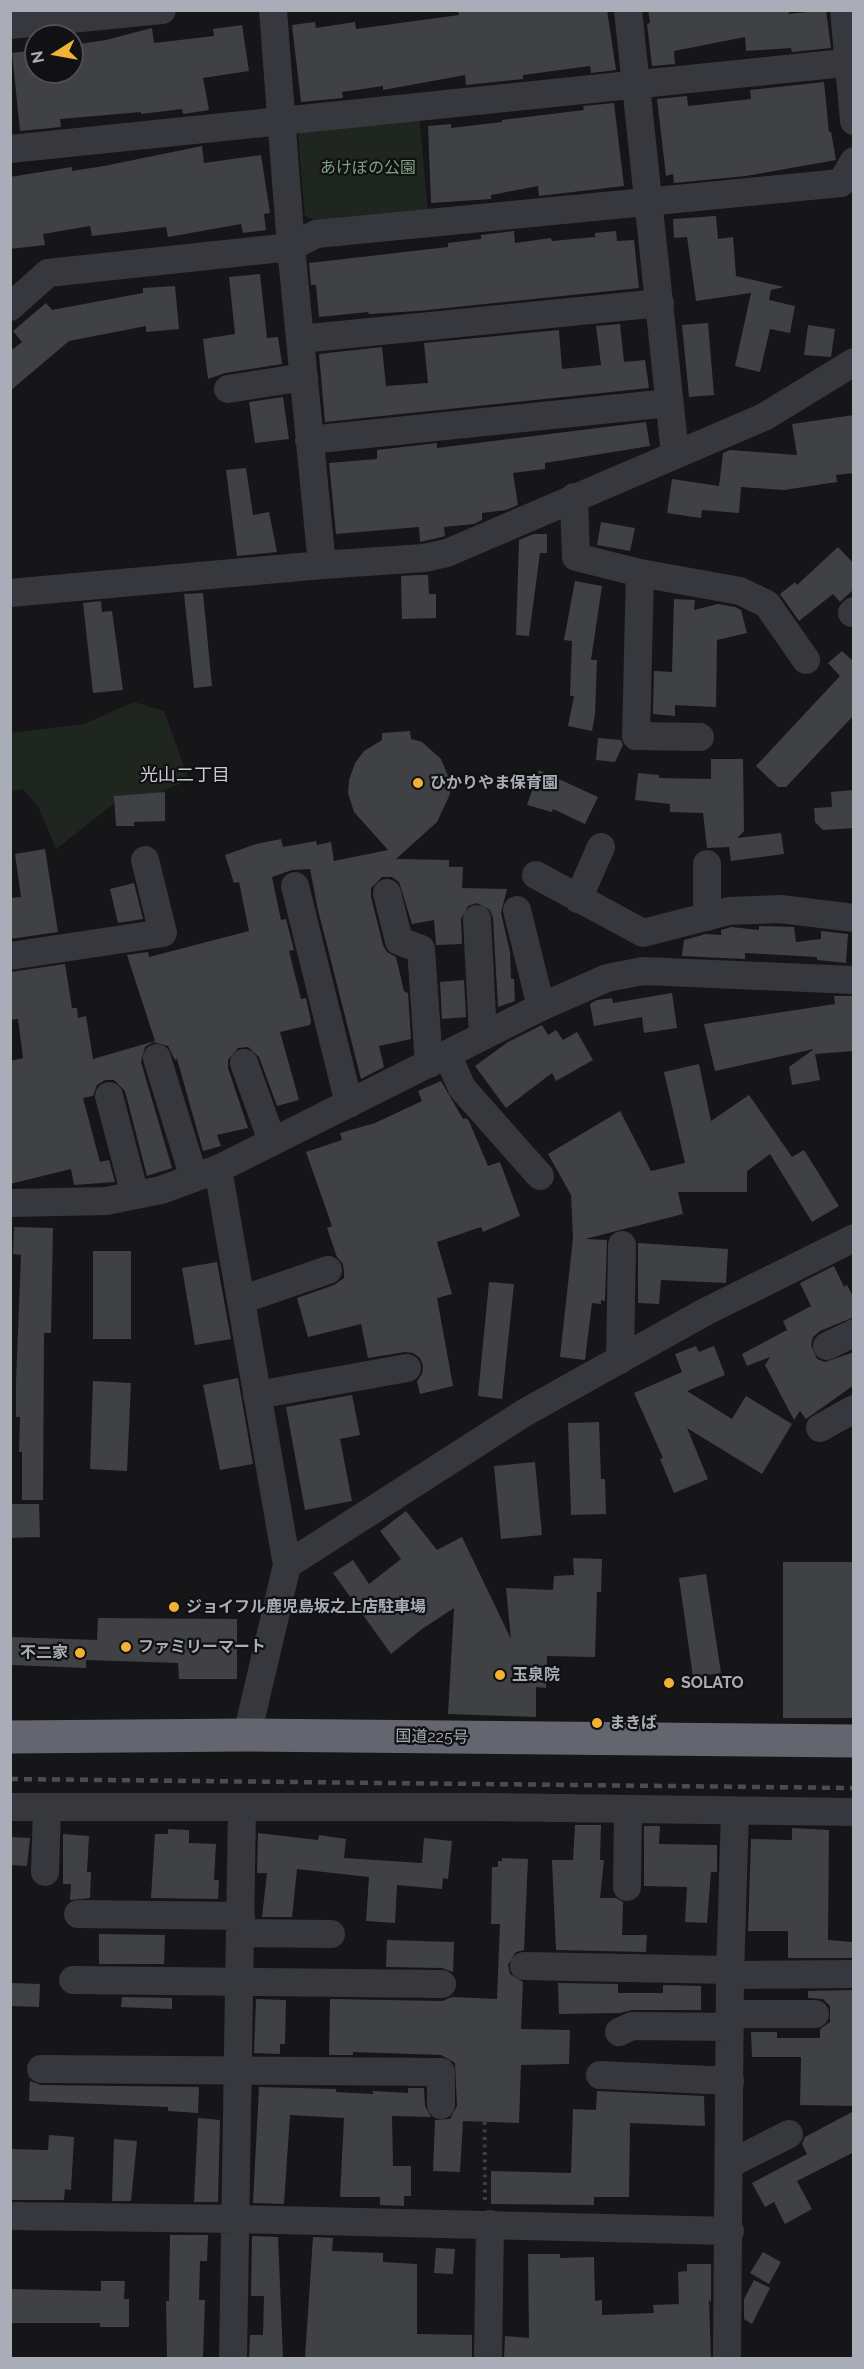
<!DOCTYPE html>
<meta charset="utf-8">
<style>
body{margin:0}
#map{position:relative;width:864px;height:2369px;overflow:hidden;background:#161618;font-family:Raleway,sans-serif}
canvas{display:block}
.frame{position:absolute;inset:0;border:12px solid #a8adb8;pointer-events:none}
.north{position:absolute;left:24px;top:24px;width:60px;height:60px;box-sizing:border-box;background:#111113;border:2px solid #4d4f55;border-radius:50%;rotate:259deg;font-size:16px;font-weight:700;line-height:24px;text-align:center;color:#a8adb8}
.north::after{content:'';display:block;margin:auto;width:21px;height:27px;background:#f2b134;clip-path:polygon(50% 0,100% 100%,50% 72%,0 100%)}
</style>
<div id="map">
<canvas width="864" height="2369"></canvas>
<div class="frame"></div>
<div class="north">N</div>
</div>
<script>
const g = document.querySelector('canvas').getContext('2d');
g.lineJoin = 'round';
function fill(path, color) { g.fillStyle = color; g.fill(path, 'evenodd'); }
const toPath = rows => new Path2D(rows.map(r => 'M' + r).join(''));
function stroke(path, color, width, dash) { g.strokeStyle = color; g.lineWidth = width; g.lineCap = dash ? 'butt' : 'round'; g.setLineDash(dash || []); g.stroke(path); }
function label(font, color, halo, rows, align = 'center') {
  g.font = font + ' Raleway,"Noto Sans JP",sans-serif'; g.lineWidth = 4.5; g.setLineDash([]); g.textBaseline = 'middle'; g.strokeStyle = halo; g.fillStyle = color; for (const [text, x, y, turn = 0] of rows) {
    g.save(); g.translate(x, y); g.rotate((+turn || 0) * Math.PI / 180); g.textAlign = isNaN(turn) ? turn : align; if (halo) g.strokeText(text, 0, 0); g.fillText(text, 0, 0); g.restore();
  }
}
fill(toPath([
 [419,113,428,212,318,222,305,216,298,136,305,126],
 [134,702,164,711,189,780,156,794,117,801,56,849,39,808,23,789,11,792,11,733,84,724]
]), '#1e261f');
fill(toPath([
 [458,10,607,10,616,70,591,73,590,66,523,75,523,79,466,85,465,75,383,90,383,86,342,92,343,98,301,102,292,25,315,22,316,28,355,22,356,29,459,15],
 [648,10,788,10,789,14,826,10,831,48,792,52,791,48,746,51,745,37,674,51,675,64,652,66,647,24,650,23],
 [242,25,249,71,203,78,209,110,183,114,182,109,141,114,141,112,60,119,61,127,20,131,12,53,36,50,36,72,72,72,72,45,106,40,152,28,154,43,214,36,213,29],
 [824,82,829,132,831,132,836,160,746,176,674,183,673,174,666,176,657,99,687,96,688,106,751,99,750,90],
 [614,103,624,186,539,196,538,186,491,195,491,199,431,203,428,126,451,124,451,128,502,122,502,120,584,110,583,106],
 [202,146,204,163,261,155,270,213,264,214,266,230,243,233,241,224,168,237,166,227,92,236,90,226,43,234,45,245,10,249,10,177,72,167,72,171,104,166],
 [716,216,718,239,733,237,736,276,784,287,771,290,769,300,795,306,790,333,770,329,760,372,735,366,751,293,696,301,687,237,674,238,673,219],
 [514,231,515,243,551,238,552,241,595,237,595,233,616,231,617,241,634,240,639,288,418,311,369,314,368,312,319,317,316,285,311,285,309,263,448,247,448,243,481,239,481,235],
 [260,274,267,338,278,337,282,364,225,373,208,379,203,339,235,334,229,277],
 [175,286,179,329,146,332,146,326,69,341,10,391,10,345,13,349,22,342,13,331,46,303,52,310,143,293,143,288],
 [708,323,714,395,689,397,682,325],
 [620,324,624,362,645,360,649,388,325,422,319,354,382,347,386,386,428,383,424,343,559,330,562,369,601,365,596,326],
 [808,325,835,329,831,357,804,355],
 [283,397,289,439,255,443,249,402],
 [854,415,854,473,836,475,837,482,784,490,741,487,739,513,702,510,701,518,667,513,672,479,719,486,723,453,730,450,797,455,792,424],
 [646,422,650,446,545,463,545,469,513,473,518,505,506,510,482,513,482,520,474,524,444,527,445,536,442,537,420,542,419,527,336,534,329,463,377,459,377,450,437,443,437,448],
 [246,468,253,515,269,512,277,552,237,556,226,470],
 [601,522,635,528,630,551,597,545],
 [534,534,547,534,547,553,540,553,529,636,516,635,519,540],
 [838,547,854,564,854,589,840,602,833,594,799,621,780,594,795,582,797,585],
 [418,575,428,575,429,594,436,594,436,618,402,619,401,576],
 [575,581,602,586,591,660,597,660,595,714,592,731,568,726,574,696,570,696,572,641,564,640],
 [203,593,212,686,194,688,184,594],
 [674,599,695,600,694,610,718,604,735,607,741,610,747,633,717,640,716,707,675,705,675,716,653,714,654,671,672,672],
 [101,601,102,612,112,611,123,690,93,693,83,603],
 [842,651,854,662,854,715,786,787,778,787,756,766,840,676,828,663],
 [410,731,411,739,422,742,441,759,450,781,450,794,437,822,396,859,449,860,449,867,463,867,462,888,507,889,501,913,510,952,511,979,514,979,515,1001,498,1007,493,918,490,910,477,903,468,906,461,919,462,944,436,945,434,920,412,924,399,882,392,877,382,877,371,888,371,897,383,945,387,952,396,957,404,991,408,993,411,1039,379,1046,384,1067,361,1079,318,910,310,869,292,870,272,877,281,920,286,919,294,950,289,951,301,999,306,998,311,1021,310,1025,280,1032,299,1100,277,1106,259,1057,248,1047,238,1048,228,1060,228,1068,248,1128,217,1135,221,1146,203,1151,177,1059,175,1060,168,1046,153,1042,145,1047,141,1062,172,1168,147,1176,125,1091,114,1080,105,1080,97,1085,93,1096,83,1098,100,1162,109,1160,115,1182,74,1185,71,1169,10,1184,10,1061,23,1058,18,1019,10,1020,10,972,65,964,72,1008,77,1008,78,1018,86,1016,93,1059,155,1041,127,955,148,952,149,957,249,931,239,882,234,883,225,855,256,844,281,839,283,847,316,841,317,845,331,842,334,861,388,850,354,812,348,793,349,780,355,763,364,751,382,740,382,733],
 [598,738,621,740,623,745,615,762,596,760],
 [711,759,743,759,744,831,737,838,781,833,784,854,731,861,729,847,707,848,703,813,670,812,670,804,635,800,638,773,659,775,659,778,711,779],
 [539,770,598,797,585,824,553,809,552,812,527,805],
 [854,790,854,828,823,830,815,822,814,808,832,807,831,792],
 [165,792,165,821,134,822,134,826,116,826,114,796],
 [45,849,58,932,10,939,10,898,21,897,15,854],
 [134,883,143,919,118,923,110,889],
 [759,926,794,927,796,942,821,939,821,931,848,934,846,963,817,960,817,957,745,953,745,959,682,956,684,940,706,934,721,935,721,930,731,927,759,930],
 [464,980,466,1017,442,1019,440,982],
 [672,993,677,1028,644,1033,642,1017,594,1026,590,1004,597,1000,612,998,613,1003],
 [834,996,854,996,854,1051,815,1054,820,1080,792,1085,789,1067,814,1049,715,1071,704,1024,835,1004],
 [542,1025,548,1035,556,1030,563,1040,577,1032,593,1060,556,1081,552,1073,506,1108,475,1066,508,1042],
 [699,1064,711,1121,749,1095,792,1157,804,1150,839,1206,812,1222,770,1154,747,1171,747,1192,678,1192,683,1214,585,1239,607,1240,605,1301,601,1300,601,1304,592,1303,585,1360,560,1357,573,1238,571,1195,548,1154,620,1111,651,1171,685,1163,664,1072],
 [441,1081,463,1119,466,1118,469,1121,488,1166,500,1162,520,1216,483,1232,481,1227,437,1242,452,1294,437,1298,453,1386,420,1394,417,1381,422,1374,423,1366,420,1358,413,1353,405,1352,368,1358,361,1324,308,1337,297,1298,334,1285,344,1278,344,1273,343,1264,337,1257,327,1228,332,1226,306,1152,342,1140,340,1133,375,1123,422,1101,418,1091],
 [14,1227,53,1228,51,1333,44,1333,43,1500,22,1500,22,1452,19,1452,20,1417,16,1417,16,1382,21,1255,13,1254],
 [638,1243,728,1249,726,1283,661,1280,659,1304,638,1303],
 [93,1251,131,1251,131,1339,93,1339],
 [217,1262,231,1339,195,1345,182,1268],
 [834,1266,844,1287,847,1285,854,1298,854,1317,820,1331,813,1337,811,1345,817,1359,825,1362,854,1352,854,1385,806,1419,800,1411,794,1420,765,1365,770,1357,747,1366,742,1354,787,1330,783,1321,811,1306,800,1283],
 [489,1282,514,1284,502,1399,478,1396],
 [696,1346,699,1352,714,1346,725,1375,687,1391,732,1419,746,1396,792,1424,762,1474,687,1428,708,1479,674,1493,660,1459,663,1458,634,1393,682,1372,675,1354],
 [238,1378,253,1464,220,1470,203,1385],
 [93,1381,131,1383,127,1471,90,1469],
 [352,1395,360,1435,340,1439,352,1501,305,1510,286,1407],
 [599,1422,601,1479,605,1479,606,1514,571,1515,568,1423],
 [535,1462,542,1535,501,1539,494,1466],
 [10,1504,39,1504,40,1537,10,1538],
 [406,1511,437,1550,462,1537,511,1639,506,1588,553,1590,554,1576,574,1575,573,1558,602,1559,601,1592,597,1592,595,1657,547,1656,546,1688,536,1687,536,1717,448,1714,454,1608,422,1629,391,1654,333,1573,353,1560,369,1584,401,1559,380,1531],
 [783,1562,854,1562,854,1718,783,1718],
 [706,1574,721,1673,693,1677,679,1578],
 [98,1618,237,1619,237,1679,179,1679,178,1663,86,1660,86,1668,10,1665,10,1637,97,1640],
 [575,1825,601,1825,600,1860,604,1860,600,1898,616,1898,623,1902,622,1935,647,1935,646,1952,556,1950,552,1860,573,1860],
 [644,1826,660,1826,659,1844,717,1845,717,1872,711,1872,707,1923,685,1922,687,1887,644,1886],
 [792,1828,829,1830,828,1940,854,1942,854,1958,788,1958,788,1931,748,1931,751,1839,792,1840],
 [168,1829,189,1830,189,1843,216,1844,214,1880,219,1880,218,1899,151,1898,155,1834,168,1834],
 [258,1833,318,1840,319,1835,346,1839,344,1858,422,1863,424,1838,452,1841,448,1879,443,1878,442,1889,397,1885,395,1923,366,1921,369,1877,297,1869,292,1917,262,1917,267,1873,257,1873],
 [63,1834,89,1836,87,1872,91,1872,90,1898,70,1900,71,1884,63,1884],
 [10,1837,30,1838,27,1866,10,1865],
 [502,1858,528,1859,524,1950,516,1952,508,1965,510,1974,523,1982,521,2029,570,2030,569,2064,521,2065,519,2123,463,2121,460,2172,433,2171,435,2120,450,2119,457,2106,455,2063,441,2055,353,2052,353,2055,329,2055,330,1999,442,2001,452,1997,497,1999,500,1924,491,1924,492,1867,498,1867,498,1861,502,1861],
 [99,1934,165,1935,164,1964,99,1964],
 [387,1940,454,1942,453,1972,442,1968,386,1967],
 [10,1983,40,1984,39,2007,10,2006],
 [558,1983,618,1984,618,1993,663,1993,663,1985,701,1986,701,2010,632,2010,620,2013,559,2014],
 [854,1990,854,2106,800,2105,801,2057,752,2057,751,2032,777,2032,777,2038,820,2038,820,2029,830,2022,830,2006,823,1999,808,1998,808,1991],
 [122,1997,172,1998,172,2009,121,2007],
 [256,1999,286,2000,285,2044,280,2044,280,2054,254,2053],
 [30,2081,41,2085,199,2087,198,2113,168,2111,168,2107,29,2101],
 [259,2087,336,2089,336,2092,373,2094,373,2091,408,2093,408,2088,424,2088,425,2106,431,2117,392,2116,393,2166,411,2166,411,2196,404,2196,404,2206,380,2205,380,2197,340,2197,344,2118,290,2115,284,2204,253,2203],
 [597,2091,704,2096,705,2126,630,2123,629,2197,594,2197,594,2205,491,2204,491,2171,571,2173,573,2109,596,2110],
 [854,2111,854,2152,797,2181,812,2209,785,2224,774,2202,765,2207,752,2183,807,2154,802,2144,805,2137],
 [198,2118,220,2120,218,2202,194,2202],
 [49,2135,74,2137,71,2190,65,2189,64,2200,10,2200,10,2149,48,2150],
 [114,2139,137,2141,131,2201,112,2201],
 [170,2235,208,2235,207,2261,200,2261,199,2300,205,2300,203,2358,167,2358,166,2301,169,2301],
 [252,2236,278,2237,283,2358,249,2358,250,2335,263,2335,264,2296,251,2296],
 [313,2237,333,2238,332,2251,383,2253,383,2262,417,2264,417,2334,472,2335,472,2358,305,2358],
 [436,2248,455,2249,453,2274,434,2273],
 [763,2252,781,2262,769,2284,750,2273],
 [528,2254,560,2254,560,2258,594,2257,595,2301,602,2300,602,2315,654,2313,653,2305,679,2304,678,2272,687,2271,687,2264,711,2264,711,2302,709,2300,711,2358,504,2358,505,2336,529,2338],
 [754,2280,770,2288,752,2324,744,2319,744,2299],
 [101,2281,125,2281,124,2299,129,2299,129,2327,100,2327,100,2323,10,2323,10,2289,101,2291]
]), '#404145');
stroke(toPath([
 [484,2032,485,2200]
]), '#3d3f44', 4, [3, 4.5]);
stroke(toPath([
 [273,10,291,247,322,565],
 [628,10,675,454],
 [844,10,854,121],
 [10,25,162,10],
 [10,149,854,62],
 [10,307,48,273,291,247,316,234,841,183,854,161],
 [300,339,660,303],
 [228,389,304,377],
 [309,440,669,403],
 [574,497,576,557,640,573,636,736,700,737],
 [640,573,740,591,767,604,806,660],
 [10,593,322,565,424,558,447,553,764,417,854,362],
 [852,613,854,611],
 [536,875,643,933,729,911,780,909,854,918],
 [295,886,349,1104],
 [387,893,399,941,421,949,429,1064],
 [578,899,601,847],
 [517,910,541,1007],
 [707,917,707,864],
 [477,919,483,1036],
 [10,956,163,933,145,860],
 [447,1054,462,1088,540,1176],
 [157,1058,194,1178],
 [244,1063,272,1141],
 [109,1096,135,1195],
 [218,1169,287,1565],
 [10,1203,106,1201,161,1190,218,1169,541,1007,607,978,643,971,854,980],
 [241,1300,328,1270],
 [827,1346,854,1333],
 [620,1360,622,1245],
 [257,1395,407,1368],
 [820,1428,854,1409],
 [247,1735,287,1565,524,1413,703,1313,854,1238],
 [10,1807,486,1807,854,1812],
 [45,1872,47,1807],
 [627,1887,628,1810],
 [78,1914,241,1916],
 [241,1933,331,1934],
 [524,1966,730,1970],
 [730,1975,854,1974],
 [73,1980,442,1984],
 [730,2014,815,2014],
 [619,2032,632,2026,730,2027],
 [41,2069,441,2072,441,2105],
 [600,2075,730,2081],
 [730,2164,789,2134],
 [10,2216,237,2219,730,2231],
 [233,2358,242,1808],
 [488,2358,490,2224],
 [727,2358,730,1975,735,1812]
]), '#37383d', 28);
stroke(toPath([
 [10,1737,247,1735,854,1741]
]), '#63666e', 33);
stroke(toPath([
 [10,1779,854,1788]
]), '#4a4c52', 4.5, [8, 6]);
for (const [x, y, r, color] of [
 [418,783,6,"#f2b134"],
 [174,1607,6,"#f2b134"],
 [126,1647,6,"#f2b134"],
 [80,1653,6,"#f2b134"],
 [500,1675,6,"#f2b134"],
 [669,1683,6,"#f2b134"],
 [597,1723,6,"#f2b134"]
]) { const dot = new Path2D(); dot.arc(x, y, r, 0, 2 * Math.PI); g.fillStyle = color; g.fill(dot); stroke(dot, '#111113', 2); }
label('16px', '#7fa381', '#111113', [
 ["あけぼの公園",368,168]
]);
label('bold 16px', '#a8adb8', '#111113', [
 ["ひかりやま保育園",430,783],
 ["ジョイフル鹿児島坂之上店駐車場",186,1607],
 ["ファミリーマート",138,1647],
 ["不二家",68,1653,"right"],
 ["玉泉院",512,1675],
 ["SOLATO",681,1683],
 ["まきば",609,1723]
], 'left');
label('16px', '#a8adb8', '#111113', [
 ["国道225号",432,1737,1]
]);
label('18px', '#c9ccd4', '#111113', [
 ["光山二丁目",185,776]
]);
</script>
